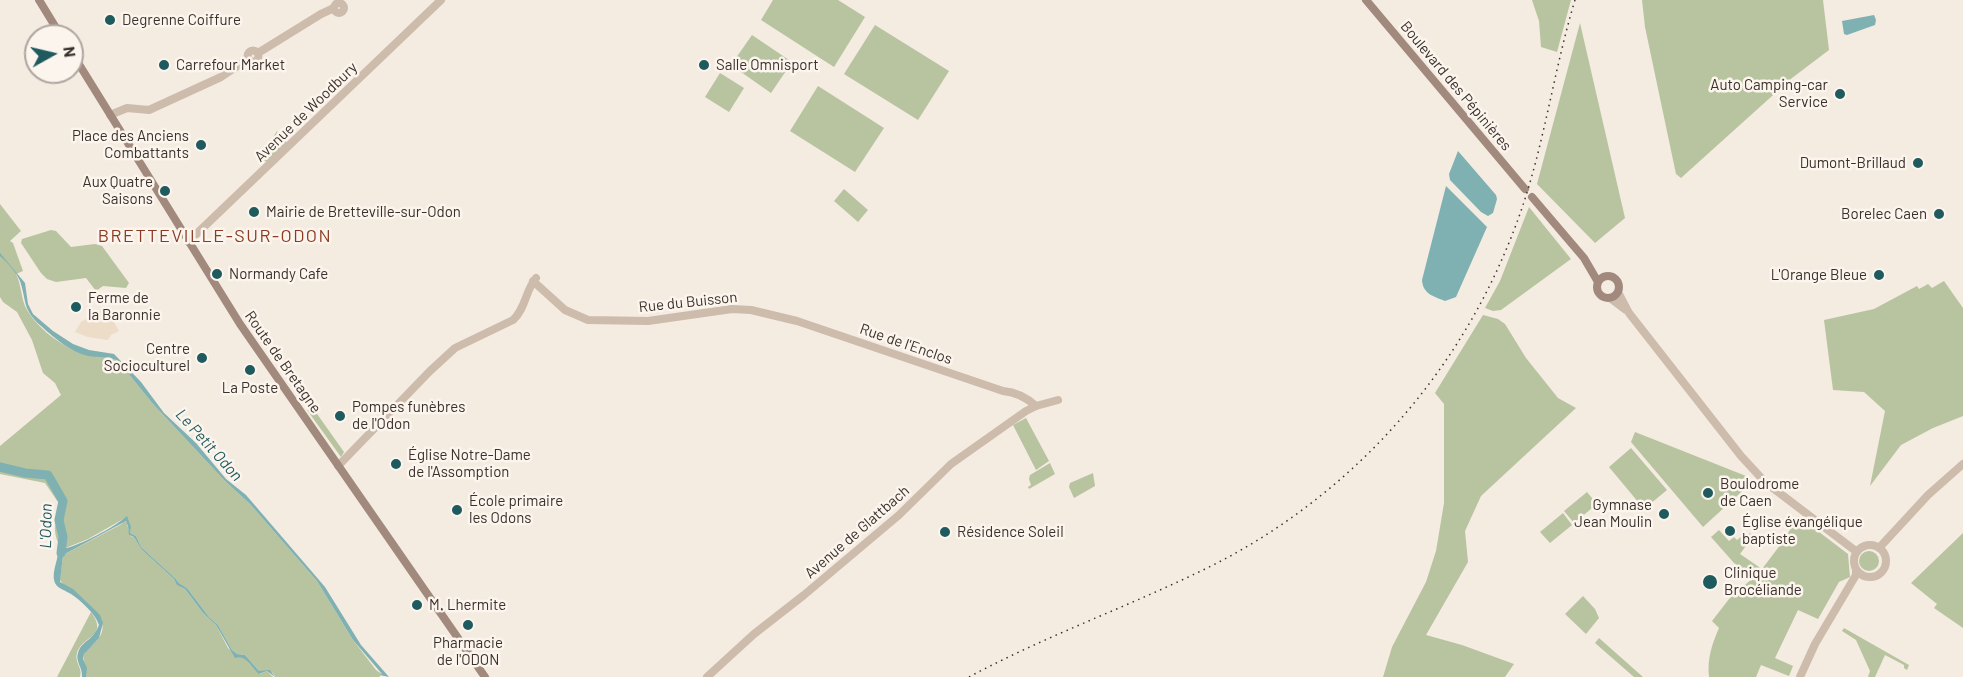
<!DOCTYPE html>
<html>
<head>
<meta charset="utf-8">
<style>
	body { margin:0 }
	#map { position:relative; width:1963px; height:677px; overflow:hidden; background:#f4ebe1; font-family:Barlow,sans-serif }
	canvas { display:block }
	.north { position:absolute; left:24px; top:24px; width:60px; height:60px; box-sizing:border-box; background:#fbf5ee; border:2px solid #aea6a0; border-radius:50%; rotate:82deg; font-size:16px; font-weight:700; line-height:24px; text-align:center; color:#3b302b }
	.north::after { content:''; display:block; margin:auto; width:21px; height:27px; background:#1f5a5e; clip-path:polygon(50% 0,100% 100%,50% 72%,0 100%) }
</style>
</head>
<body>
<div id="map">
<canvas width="1963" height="677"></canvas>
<div class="north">N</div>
</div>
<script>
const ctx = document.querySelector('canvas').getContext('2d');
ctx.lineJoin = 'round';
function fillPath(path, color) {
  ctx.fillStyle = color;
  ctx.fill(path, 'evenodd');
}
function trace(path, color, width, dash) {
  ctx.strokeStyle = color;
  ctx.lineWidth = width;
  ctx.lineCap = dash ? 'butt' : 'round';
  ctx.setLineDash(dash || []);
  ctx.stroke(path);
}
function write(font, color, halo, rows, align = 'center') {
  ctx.font = font + ' Barlow,sans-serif';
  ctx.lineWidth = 5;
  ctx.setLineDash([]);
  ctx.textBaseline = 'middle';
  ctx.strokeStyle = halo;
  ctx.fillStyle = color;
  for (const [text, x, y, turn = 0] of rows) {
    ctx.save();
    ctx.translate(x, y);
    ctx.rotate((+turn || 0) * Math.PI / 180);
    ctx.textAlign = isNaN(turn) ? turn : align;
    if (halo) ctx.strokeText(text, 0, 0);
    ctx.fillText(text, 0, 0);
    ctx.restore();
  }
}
const green = new Path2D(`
	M773,0h65l27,17 -31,50 -73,-47z
	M1532,0h39l-14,52 -16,-5 -2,-26z
	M1642,0h181l6,50 -37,28 -111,100 -5,-4 -31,-147z
	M1580,23l45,195 -30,25 -58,-59z
	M875,25l74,46 -31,49 -74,-46z
	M752,35l40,27 -21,31 -40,-28z
	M720,73l24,15 -15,24 -24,-15z
	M818,86l66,42 -29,44 -65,-41z
	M277,131l10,12 -20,19 -3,-2 6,-18z
	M844,189l24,21 -10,12 -24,-21z
	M0,204l21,27 -11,10 3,2 10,28 -7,3c5,10 5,22 9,32 10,21 36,40 58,48 12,4 26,0 36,8l34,42 72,77 25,23 67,77 36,59 23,30 6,4 -3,3h-104c-3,-9 -10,-5 -16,-6l-14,-16 -8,-1 -5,-4 -14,-25 -9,-8 -22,-29 -8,-5 -4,-5 -34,-31 -5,-11 -6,-3c1,-6 0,-12 -5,-15l-37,21 -25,10c-12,-13 -8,-28 -3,-44l-15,-22 -45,-9v-28l61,-51 -6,-12 -12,-10 -11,-33 -15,-28 -14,-10 -3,-5z
	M1529,207l42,52 -70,51 -8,1 -8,-3 15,-27z
	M51,230l5,1 15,16 24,-3 7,2 27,37 -3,5 -23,-2 -7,5 -10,-13 -30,4 -9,-3 -6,-6 -20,-30 1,-4z
	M1944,281l19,27v108l-30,12 -32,17 -31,41 15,-75 -21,-19 -31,-2 -9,-70 50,-11 43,-23 2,3 9,-5 4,4z
	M1483,315l15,4 7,5 21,34 32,40 18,10 -95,88 -16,35 3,31 -42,73 36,10 52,19 -9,13h-122l9,-30 34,-65 10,-31 8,-48v-99l-9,-11z
	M307,410l8,1 29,41 -3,5z
	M1026,418l23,43 -13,9 -23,-45z
	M1635,432l111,44 4,5 -1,4 -46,42 -72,-85z
	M1631,448l36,42 -23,19 -35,-42z
	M1050,463l5,11 -26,15 -1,-2 3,-2 -2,-6 1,-4z
	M1093,473l2,13 -21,12 -5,-11 1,-4z
	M1587,492l10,12 -23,19 -10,-12z
	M1563,513l9,12 -22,18 -10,-11z
	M1798,516l50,38 2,23 -11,5 -21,37 -20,-9 -23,48 18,8 -4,10 -28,-11 -5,12h-47c-2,-18 3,-33 10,-49l-7,-7 17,-22 25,-22 -20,-14 -23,-26 8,-7 10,11 5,-4 3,3 6,-5 2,2 5,-4 1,2 -2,2 2,2 -11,15 22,15 22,-29z
	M125,521l2,2 3,13 4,1 7,12 33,30 4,6 7,4 18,24 13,12 12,23 11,9h5l16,17 7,-3 6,6h-187c1,-10 -4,-17 -2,-23 3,-6 9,-9 13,-14 14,-15 -1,-28 -12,-39 -7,-6 -22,-15 -25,-21l3,-25 57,-30z
	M1963,533v95l-29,-20 3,-4 -26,-21z
	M1859 561a10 10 0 1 1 20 0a10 10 0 1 1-20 0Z
	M1583,596l12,13 4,9 -13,16 -21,-20z
	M91,612c18,25 -8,23 -14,41 -3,9 6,15 3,24h-23z
	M1844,628l65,37 -2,5 -3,-2v-3l-19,-10 -10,22h-7l2,-6 -14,-31 -14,-9z
	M1599,638l44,39h-9l-39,-34z`);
const plaza = new Path2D(`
	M106,308l13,23 -8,4 -3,5 -20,-3 -13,-5 6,-10z`);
const water = new Path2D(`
	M1874,15l2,5 -1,5 -28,10 -3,-1 -2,-13z
	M1458,151l38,44 1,4 -4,14 -5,3 -7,-4 -31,-32 -1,-6z
	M1446,186l41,41 -31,70 -11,4c-12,-5 -22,-7 -23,-21z
	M0,253l25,30 3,21 5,10 20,17 20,13 16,6 25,4 27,28 23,31 32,30 30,36 20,16 79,92 36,58 28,32 -9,-2 2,-1 -29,-34 -36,-59 -67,-77 -25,-23 -72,-77 -34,-42c-9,-7 -20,-4 -31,-6 -17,-4 -35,-19 -47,-30 -19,-17 -14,-24 -21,-45 -3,-8 -13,-19 -20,-25z
	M0,468l33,6h10l8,4 12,20 3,8 -6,16 5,18 -2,9c18,-4 50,-21 64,-33l4,11 -1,6 6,3 5,11 34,31 4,5 8,5 22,29 9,8 14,25 5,4 8,1 14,16 11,-1 5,7 -8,-6 -8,3c-8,-7 -13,-20 -24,-16l-19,-33 -13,-12 -18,-24 -8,-4 -3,-6 -33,-30 -7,-12 -5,-2 -1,-9 -2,-5 -63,34 -3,27 13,7 20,19 7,7 3,8 -4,15 -15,16 -1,5 4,9 -1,9h-4c1,-9 -7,-16 -4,-24 3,-12 15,-12 21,-28 -4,-12 -18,-24 -28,-31 -6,-4 -13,-5 -16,-11 -3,-7 0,-16 2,-24 1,-6 2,-13 6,-17 -3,-13 -11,-18 1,-31 -2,-12 -9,-23 -16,-33l-48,-7z`);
const river = new Path2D(`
	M0,467l25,6 23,2 15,26 -4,19 4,17 -2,16`);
const tertiary = new Path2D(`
	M334 8a5 5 0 1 1 10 0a5 5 0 1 1-10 0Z
	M247.5 56a5.5 5.5 0 1 1 11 0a5.5 5.5 0 1 1-11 0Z
	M258,53l63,-39 13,-6
	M110,115l17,-7 22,2 72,-33 27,-18
	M188,242l253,-242
	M533,281l32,29 23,10 60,1 84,-12 19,1 46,11 206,70c12,1 24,7 33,15
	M1618,292l11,21 112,143 24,26 92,70
	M1610,298l16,12
	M338,466l92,-95 25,-23 58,-28c13,-12 12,-29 23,-42
	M1854 561a16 16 0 1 1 32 0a16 16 0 1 1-32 0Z
	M1879,548l49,-53 35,-31
	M707,677l47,-43 50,-39 95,-80 52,-51 75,-53 10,-5 22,-6
	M1800,677l15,-33 41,-69v-6`);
const secondary = new Path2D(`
	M39,0l22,36
	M1366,0l159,189
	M72,53l168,271 245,353
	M1532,197l52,61 14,24
	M1597 287a11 11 0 1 1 22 0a11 11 0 1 1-22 0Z`);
const rail = new Path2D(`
	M969,677c82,-44 170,-74 252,-116 135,-71 239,-189 293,-331 29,-74 38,-154 61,-230`);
const markers = [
	[110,20,6,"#1f5a5e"],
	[164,65,6,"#1f5a5e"],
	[704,65,6,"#1f5a5e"],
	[1840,94,6,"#1f5a5e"],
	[201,145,6,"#1f5a5e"],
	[1918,163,6,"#1f5a5e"],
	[165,191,6,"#1f5a5e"],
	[254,212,6,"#1f5a5e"],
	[1939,214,6,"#1f5a5e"],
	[217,274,6,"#1f5a5e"],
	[1879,275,6,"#1f5a5e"],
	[76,307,6,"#1f5a5e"],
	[202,358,6,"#1f5a5e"],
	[250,370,6,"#1f5a5e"],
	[340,416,6,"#1f5a5e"],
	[396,464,6,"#1f5a5e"],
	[1708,493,6,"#1f5a5e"],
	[457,510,6,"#1f5a5e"],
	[1664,514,6,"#1f5a5e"],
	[1730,531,6,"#1f5a5e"],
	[945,532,6,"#1f5a5e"],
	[1710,582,8,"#1f5a5e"],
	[417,605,6,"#1f5a5e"],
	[468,625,6,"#1f5a5e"]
];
const poiNames = [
	["Degrenne Coiffure",122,20],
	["Carrefour Market",176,65],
	["Salle Omnisport",716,65],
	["Auto Camping-car",1828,85,"right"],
	["Service",1828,102,"right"],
	["Place des Anciens",189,136,"right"],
	["Combattants",189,153,"right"],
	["Dumont-Brillaud",1906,163,"right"],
	["Aux Quatre",153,182,"right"],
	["Saisons",153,199,"right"],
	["Mairie de Bretteville-sur-Odon",266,212],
	["Borelec Caen",1927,214,"right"],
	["Normandy Cafe",229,274],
	["L'Orange Bleue",1867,275,"right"],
	["Ferme de",88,298],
	["la Baronnie",88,315],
	["Centre",190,349,"right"],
	["Socioculturel",190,366,"right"],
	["La Poste",250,388,"center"],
	["Pompes funèbres",352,407],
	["de l'Odon",352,424],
	["Église Notre-Dame",408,455],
	["de l'Assomption",408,472],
	["Boulodrome",1720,484],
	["de Caen",1720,501],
	["École primaire",469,501],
	["les Odons",469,518],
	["Gymnase",1652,505,"right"],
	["Jean Moulin",1652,522,"right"],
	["Église évangélique",1742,522],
	["baptiste",1742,539],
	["Résidence Soleil",957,532],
	["Clinique",1724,573],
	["Brocéliande",1724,590],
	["M. Lhermite",429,605],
	["Pharmacie",468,643,"center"],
	["de l'ODON",468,660,"center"]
];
const streetNames = [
	["Boulevard des Pépinières",1456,86,50],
	["Avenue de Woodbury",306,112,-44],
	["Rue du Buisson",688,302,-6],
	["Rue de l'Enclos",906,344,19],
	["Route de Bretagne",283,362,55],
	["Avenue de Glattbach",857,532,-41]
];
const waterNames = [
	["Le Petit Odon",209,445,48],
	["L'Odon",46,526,-89]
];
const quarterNames = [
	["BRETTEVILLE-SUR-ODON",215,236]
];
fillPath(green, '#b8c4a0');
fillPath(plaza, '#ecdcc8');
fillPath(water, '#7fb0b2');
trace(river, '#7fb0b2', 9);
trace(tertiary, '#cdbbac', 8);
trace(secondary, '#a18a7d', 8);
trace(rail, '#3b302b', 1.5, [1.5, 4.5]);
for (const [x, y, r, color] of markers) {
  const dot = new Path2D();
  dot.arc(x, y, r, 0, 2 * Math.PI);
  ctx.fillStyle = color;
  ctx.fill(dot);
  trace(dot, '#fbf5ee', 2);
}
write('15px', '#3b302b', '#fbf5ee', poiNames, 'left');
write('15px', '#3b302b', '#fbf5ee', streetNames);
write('italic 16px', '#1f5a5e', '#fbf5ee', waterNames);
ctx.letterSpacing = '1.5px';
write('18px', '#8c3b22', '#fbf5ee', quarterNames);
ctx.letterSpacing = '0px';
</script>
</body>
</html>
